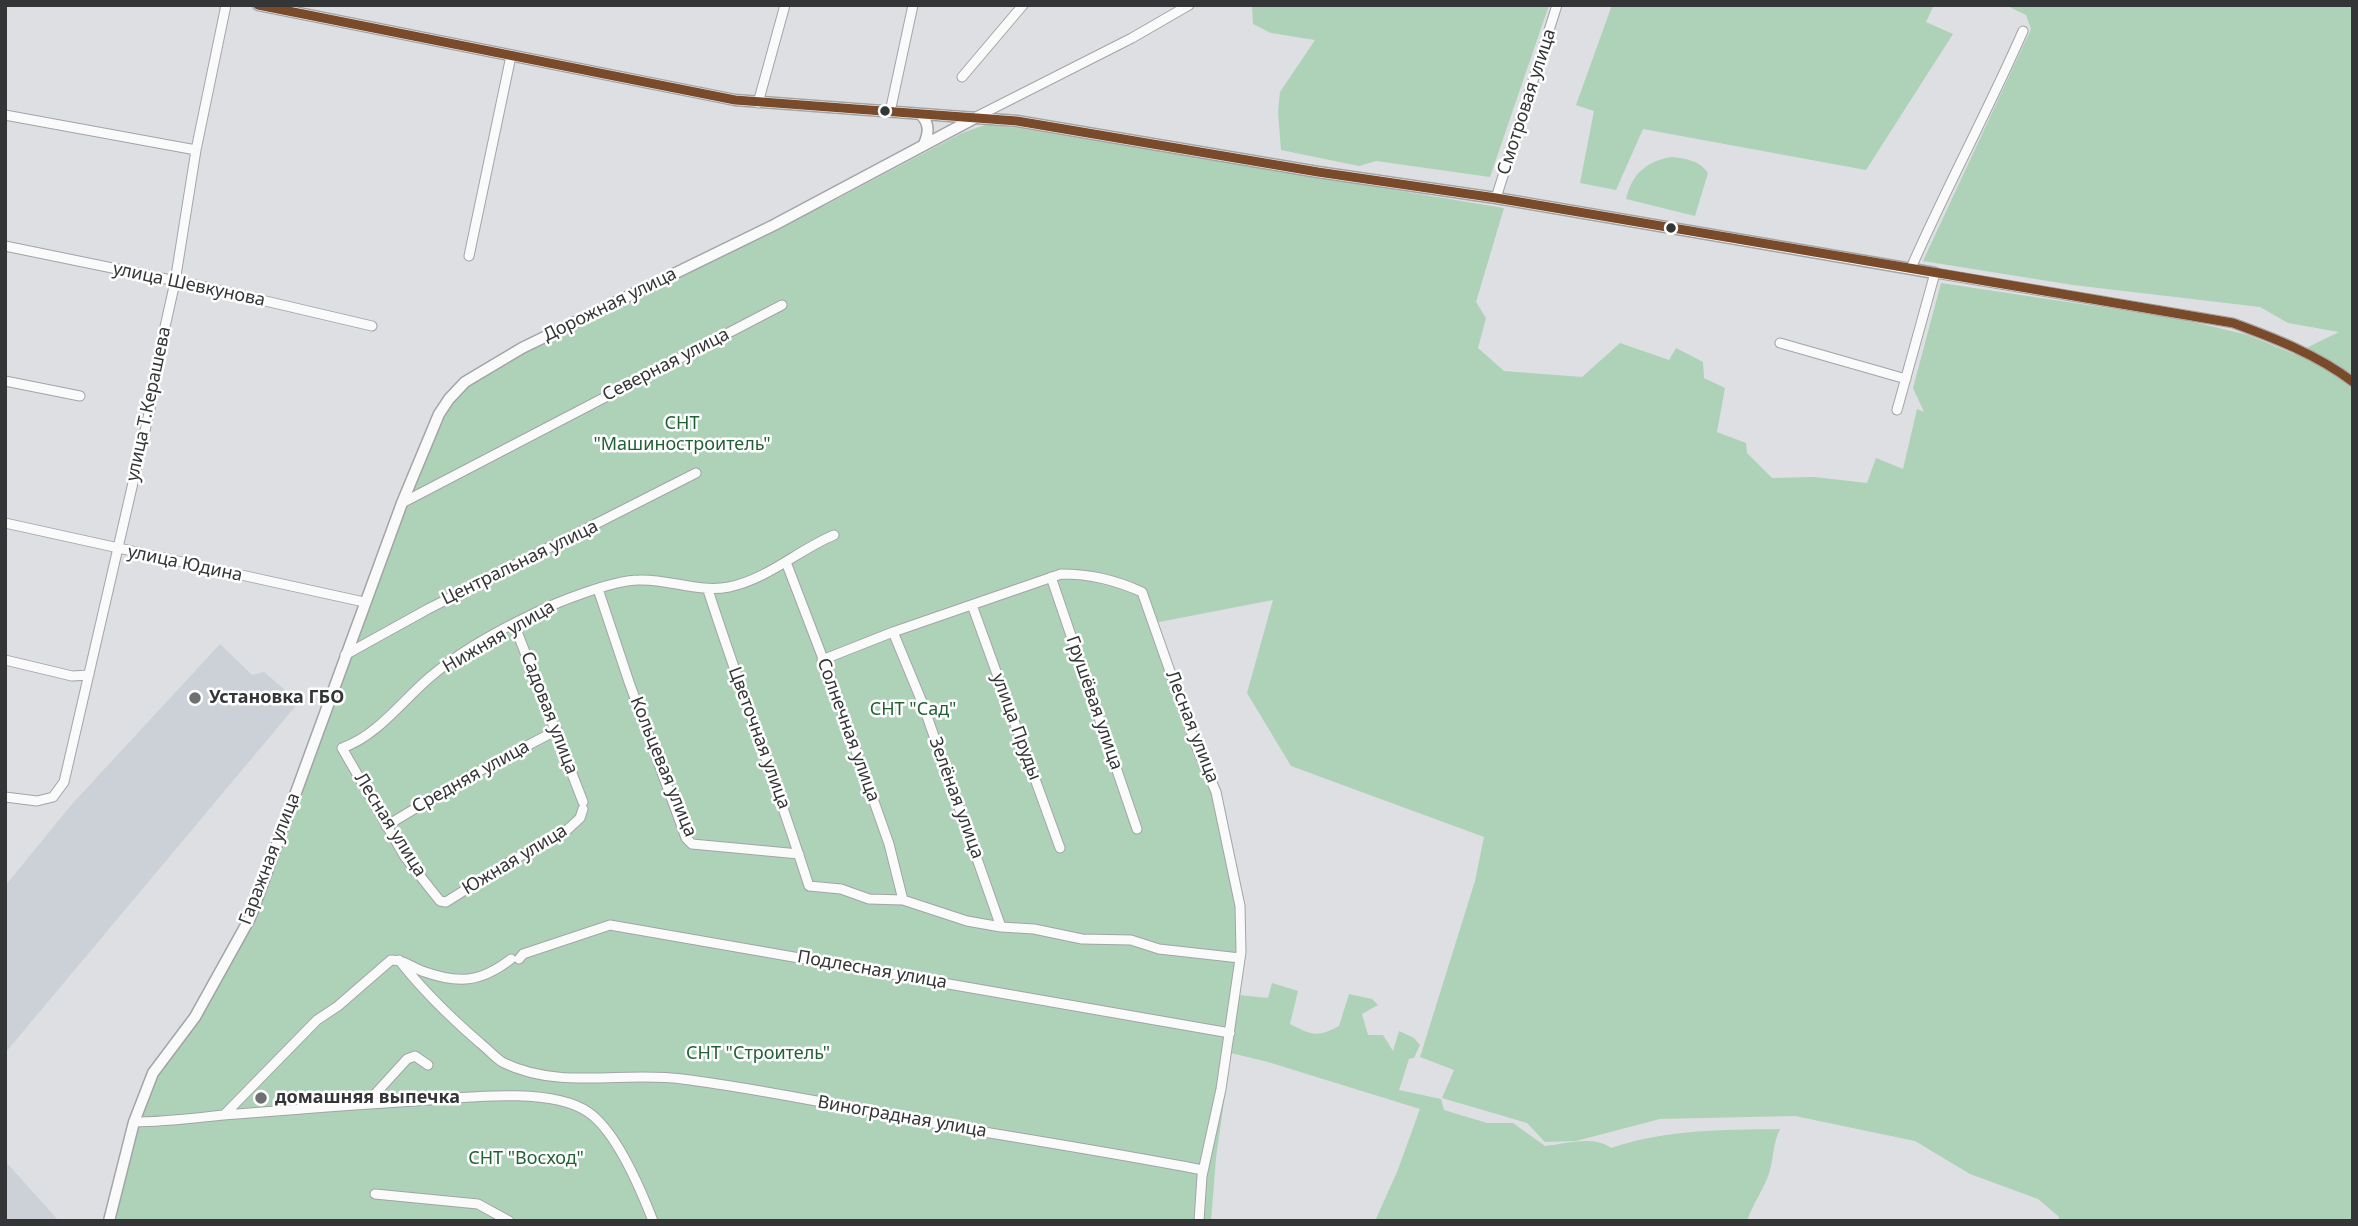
<!DOCTYPE html>
<html>
<head>
<meta charset="utf-8">
<style>
	body { margin:0 }
	#map { position:relative; width:2358px; height:1226px; overflow:hidden; background:#dddfe2; font-family:"Noto Sans",sans-serif }
	canvas { display:block }
	.frame { position:absolute; inset:0; border:7px solid #343536; pointer-events:none }
</style>
</head>
<body>
<div id="map">
<canvas width="2358" height="1226"></canvas>
<div class="frame"></div>
</div>
<script>
const ctx = document.querySelector('canvas').getContext('2d');
ctx.lineJoin = 'round';
function fillPath(path, color) {
  ctx.fillStyle = color;
  ctx.fill(path, 'evenodd');
}
function trace(path, color, width, dash) {
  ctx.strokeStyle = color;
  ctx.lineWidth = width;
  ctx.lineCap = dash ? 'butt' : 'round';
  ctx.setLineDash(dash || []);
  ctx.stroke(path);
}
function write(font, color, halo, rows, align = 'center') {
  ctx.font = font + ' "Noto Sans",sans-serif';
  ctx.lineWidth = 5;
  ctx.setLineDash([]);
  ctx.textBaseline = 'middle';
  ctx.strokeStyle = halo;
  ctx.fillStyle = color;
  for (const [text, x, y, turn = 0] of rows) {
    ctx.save();
    ctx.translate(x, y);
    ctx.rotate((+turn || 0) * Math.PI / 180);
    ctx.textAlign = isNaN(turn) ? turn : align;
    if (halo) ctx.strokeText(text, 0, 0);
    ctx.fillText(text, 0, 0);
    ctx.restore();
  }
}
const built = new Path2D(`
	M220,644l32,31 12,-3 35,30 -294,351v-167l68,-83z
	M5,1161l54,60h-54z`);
const green = new Path2D(`
	M1252,5h297l-59,172 -114,-16 -17,5 -78,-16 -3,-38 2,-20 35,-52 -44,-7 -18,-9z
	M1612,5h322l-8,17 27,12 -87,136 -223,-41 -27,61 -36,-7 14,-72 -18,-6z
	M2005,5h348v1216h-293l-2,-5 -20,-17 -68,-25 -55,-33 -120,-25 -135,3 -84,22 -31,1 -18,-19 -85,-25 12,-28 -34,-13 55,-176 9,-44 -193,-71 -44,-73 26,-93 -119,23 62,169 17,71 8,89 -39,224 -3,45h-1090l33,-123 53,-81 55,-99 179,-484 36,-52 358,-183 1,7 138,-73 23,-8 33,3 486,80 -28,94 10,16 -8,30 26,23 78,6 38,-34 49,17 7,-12 27,14 1,16 21,10 -8,44 29,11 1,10 25,25 42,-1 53,6 9,-25 27,11 14,-60 7,3 -11,-24 28,-105 240,36 67,16 46,19 45,-22 -51,-9 -28,-16 -187,-22 -150,-24 108,-232 -5,-14z
	M1672,157c15,2 27,3 36,16l-13,43 -69,-17c6,-25 20,-38 46,-42z
	M1272,983l26,8 -8,33c22,11 27,14 49,2l10,-32 23,5 6,6 -16,9 6,21h15l10,16 6,-20 15,7 6,7 -6,13 -5,1 -10,31 42,9 3,11 43,13h26l32,23c22,-2 48,-11 66,2 56,-19 111,-18 169,-19 -8,16 -6,33 -13,50 -6,14 -15,27 -20,42h-372l22,-49 23,-63 -152,-47 -37,-9 -15,105 -5,63h-10l3,-45 34,-181 30,3z`);
const minor = new Path2D(`
	M962,77l61,-72
	M758,103l27,-98
	M890,112l23,-107
	M5,115l191,35
	M974,118l158,-80 57,-33
	M1496,198l61,-193
	M5,246l205,42 162,38
	M469,256l42,-200
	M1911,268c35,-80 77,-157 112,-237
	M1780,343l126,36
	M5,381l75,15
	M1897,410l38,-137 298,50c41,15 85,32 120,59
	M402,503l380,-198
	M5,523l359,79
	M786,562l44,115 59,167 14,56
	M1051,577l86,252
	M598,589l31,93 57,156 6,6 107,10
	M708,590c32,99 69,196 101,296l32,3 28,10 34,1 64,21 34,6 33,2 48,10 49,1 28,9 81,9
	M972,605l88,243
	M514,624l69,178
	M893,632l29,70 79,225
	M345,655l83,-46 268,-136
	M5,660l67,16 17,-1
	M822,660l71,-28 168,-58c30,0 54,6 81,18l55,156 19,44 24,114 1,46 -20,137 -19,87 -3,45
	M5,797l32,4 16,-4 11,-15 86,-373 4,-33 21,-94 21,-132 30,-145
	M583,809l-3,9 -14,13 -55,30 -65,41 -6,-1 -35,-44 -63,-109c35,-12 59,-46 87,-70 30,-26 68,-47 104,-64 24,-12 80,-34 106,-34 31,-1 60,13 90,7 39,-8 69,-37 105,-52
	M386,826l80,-48 91,-48
	M519,959l4,-5 87,-29 620,108
	M399,960c24,31 51,57 81,83 8,6 16,16 24,20 56,27 120,8 178,16 101,13 201,36 302,53 73,12 146,24 219,38
	M366,1104l41,-45 8,-3 13,9
	M224,1115l93,-95 21,-14 53,-46c13,0 19,6 31,11 36,13 58,12 89,-12
	M134,1122c30,0 60,-4 90,-7 64,-5 127,-10 191,-14 45,-3 135,-15 173,11 28,19 53,78 65,109
	M375,1194l103,10 31,17`);
const tertiary = new Path2D(`
	M258,5l477,95 282,21 301,51 178,26 439,75
	M920,114c10,9 9,19 4,30
	M109,1221l25,-99 19,-49 42,-56 55,-99 152,-415 37,-89 10,-15 16,-17 57,-34 252,-123 199,-106`);
const bus1 = new Path2D(`
	M258,5l477,95 282,21 301,51 178,26 737,125c41,15 85,32 120,59`);
const markers = [
	[885,111,6,"#343536"],
	[1671,228,6,"#343536"],
	[195,698,7,"#6f7072"],
	[261,1098,7,"#6f7072"]
];
const streetNames = [
	["Смотровая улица",1527,102,-72],
	["улица Шевкунова",189,285,12],
	["Дорожная улица",610,305,-26],
	["Северная улица",666,365,-27],
	["улица Т.Керашева",149,404,-78],
	["Центральная улица",520,563,-26],
	["улица Юдина",185,564,12],
	["Нижняя улица",499,637,-30],
	["Грушёвая улица",1094,703,71],
	["Садовая улица",549,713,69],
	["улица Пруды",1016,727,70],
	["Лесная улица",1192,727,69],
	["Солнечная улица",848,730,70],
	["Цветочная улица",759,738,70],
	["Кольцевая улица",663,767,68],
	["Средняя улица",471,777,-29],
	["Зелёная улица",956,798,70],
	["Лесная улица",390,825,58],
	["Гаражная улица",270,859,-69],
	["Южная улица",515,860,-31],
	["Подлесная улица",872,970,10],
	["Виноградная улица",902,1117,10]
];
const parkNames = [
	["СНТ",682,424],
	["\"Машиностроитель\"",682,445],
	["СНТ \"Сад\"",913,710],
	["СНТ \"Строитель\"",758,1054],
	["СНТ \"Восход\"",526,1159]
];
const poiNames = [
	["Установка ГБО",209,698],
	["домашняя выпечка",275,1098]
];
fillPath(built, '#cbd1d7');
fillPath(green, '#aed2b8');
trace(minor, '#a2a4a6', 11);
trace(tertiary, '#a2a4a6', 13);
trace(minor, '#fafafb', 9);
trace(tertiary, '#fafafb', 10);
trace(bus1, '#7a4b2a', 9);
for (const [x, y, r, color] of markers) {
  const dot = new Path2D();
  dot.arc(x, y, r, 0, 2 * Math.PI);
  ctx.fillStyle = color;
  ctx.fill(dot);
  trace(dot, '#fff', 2.5);
}
write('18px', '#343536', '#fff', streetNames);
write('18px', '#215f34', '#fff', parkNames);
write('bold 18px', '#343536', '#fff', poiNames, 'left');
</script>
</body>
</html>
